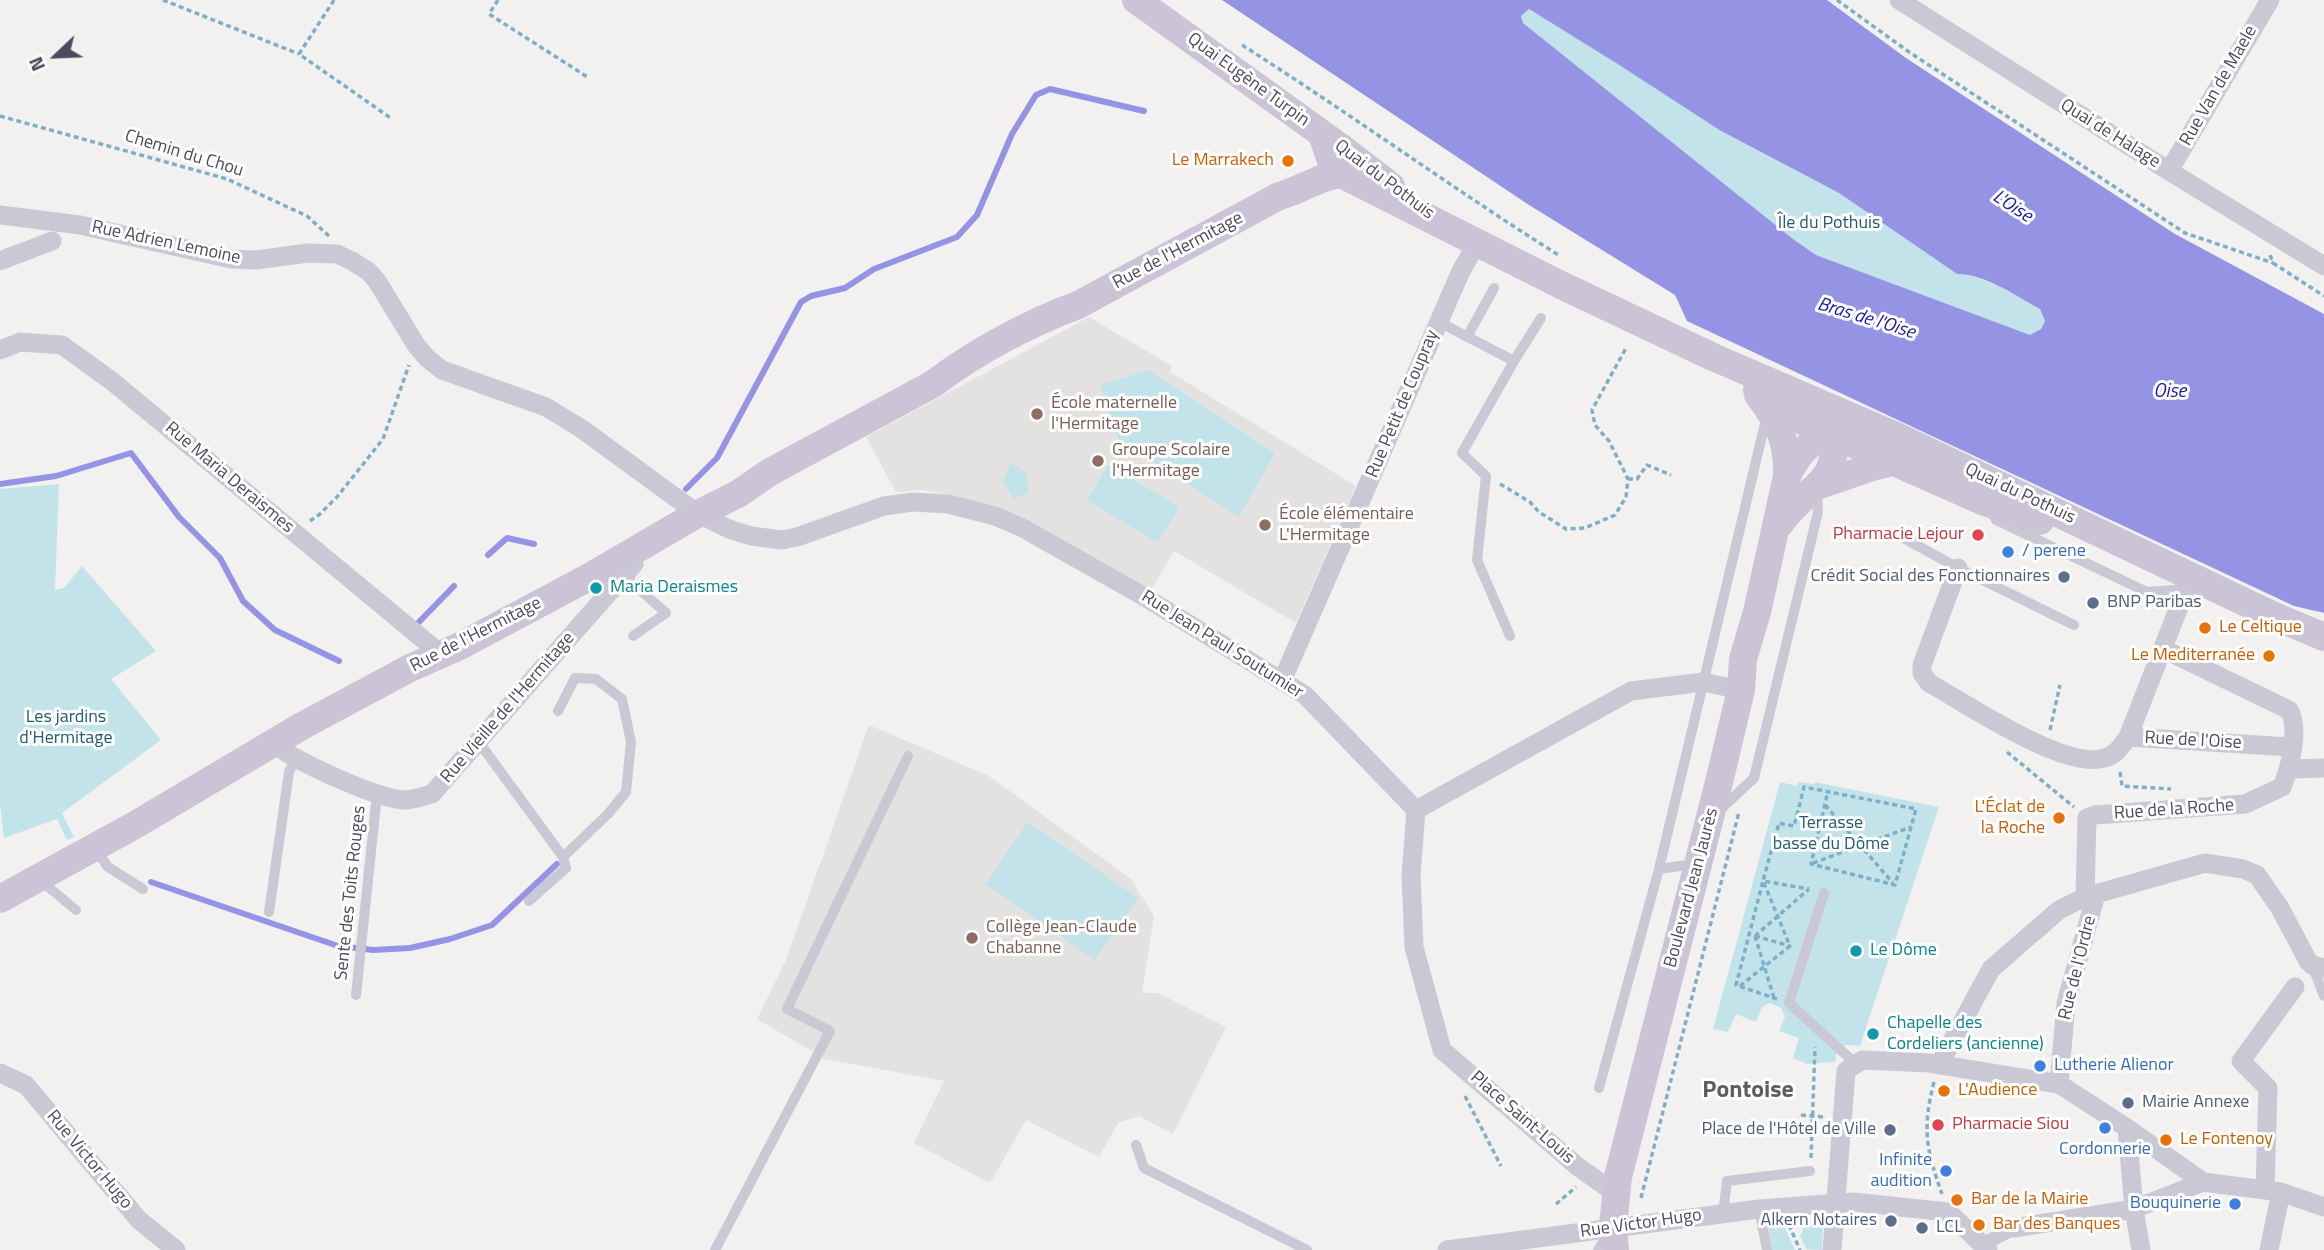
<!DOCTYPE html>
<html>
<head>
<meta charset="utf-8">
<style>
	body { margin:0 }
	#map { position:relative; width:2324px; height:1250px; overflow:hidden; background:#f2f1f0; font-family:"Titillium Web",sans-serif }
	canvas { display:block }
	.north { position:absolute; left:21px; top:21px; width:70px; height:70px; -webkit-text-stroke:5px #fff; paint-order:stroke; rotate:247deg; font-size:19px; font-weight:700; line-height:28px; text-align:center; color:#4e495b }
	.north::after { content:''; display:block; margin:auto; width:24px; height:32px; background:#4e495b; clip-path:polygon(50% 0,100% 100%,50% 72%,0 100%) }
</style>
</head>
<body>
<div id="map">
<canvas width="2324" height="1250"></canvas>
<div class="north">N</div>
</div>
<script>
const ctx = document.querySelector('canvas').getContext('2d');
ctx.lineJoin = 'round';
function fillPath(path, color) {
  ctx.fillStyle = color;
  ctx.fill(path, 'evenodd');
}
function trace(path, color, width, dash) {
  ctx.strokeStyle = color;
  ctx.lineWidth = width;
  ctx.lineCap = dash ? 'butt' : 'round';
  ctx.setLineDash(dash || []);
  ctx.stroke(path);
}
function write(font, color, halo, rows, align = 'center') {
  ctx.font = font + ' "Titillium Web",sans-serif';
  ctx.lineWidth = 6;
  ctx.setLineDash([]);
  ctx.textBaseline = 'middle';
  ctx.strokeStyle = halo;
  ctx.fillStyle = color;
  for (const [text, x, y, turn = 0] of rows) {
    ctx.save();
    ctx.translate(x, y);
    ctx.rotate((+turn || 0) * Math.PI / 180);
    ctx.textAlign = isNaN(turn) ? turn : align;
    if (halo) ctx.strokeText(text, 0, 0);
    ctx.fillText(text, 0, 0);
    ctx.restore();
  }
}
const education = new Path2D(`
	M1089,317l83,49 -2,6 186,114 -60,137 -122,-72 -23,39 -132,-75 -69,-20 -27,-5 -27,2 -30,-55z
	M869,725l120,51 142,103 23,37 -12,77h16l68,34 -53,107 -34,-18 -21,7 -19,34 -73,-37 -36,63 -76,-40 30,-62 -119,-22 -68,-40 29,-59z`);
const green = new Path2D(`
	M1529,9l87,54 105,68 118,62 118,81c29,1 58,22 83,35l5,12 -4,8 -11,6 -214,-80 -23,-16 -270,-216 -2,-7z
	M1148,370l127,83 -36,64 -120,-76 -19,-56z
	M1011,462l16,12 1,18 -14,7 -11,-18z
	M1108,465l72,42 -22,36 -71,-43z
	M59,484l-4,106 9,-2 18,-22 74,85 -45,28 50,61 -99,73 12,24 -7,3 -10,-21 -53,19 -4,-34v-315z
	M1780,782l17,4 1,-4 16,2 1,-2 124,25 -79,239 -15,-1 -8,7 -2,10 -28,2 -14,-6 6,-20 -20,-7 6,-14 -4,-9 -11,-5 -8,4 -6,15 -20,-8 -8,18 -15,-3z
	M1028,822l110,76 -43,62 -110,-76z
	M1818,1220l5,6 -1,24 -16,-1 -6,-13 3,-5 -1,-3h-6v-7z
	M1782,1222l13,28h-23l-5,-27z`);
const water = new Path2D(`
	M1222,0h605l79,58 269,176 149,80v299l-30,-7 -607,-285 -12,-26 -146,-90zM1529,9l87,54 105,68 118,62 118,81c29,0 58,22 83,35l5,12 -4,8 -11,6 -214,-80 -23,-16 -270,-216 -2,-7z`);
const stream = new Path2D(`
	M0,484l56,-8 75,-23 48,64 41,41 23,43 32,29 64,31
	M686,489l31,-31 84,-156 10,-6 34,-8 29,-19 83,-32 20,-22 35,-81 24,-39 14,-6 94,22
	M488,555l19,-17 27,6
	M417,624l37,-38
	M151,882l187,64 35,4 37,-2 40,-9 42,-14 65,-61`);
const path = new Path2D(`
	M163,0l136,54
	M334,0l-35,54 93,65
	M498,0l-9,14 100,64
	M1837,0l72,52 276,181 88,30
	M1242,45c107,68 210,143 318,211
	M0,116l227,63 80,37 22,20
	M2270,255l3,8 51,33
	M1628,479h9l10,-14 24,10
	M1500,484l30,18 9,10 27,17 19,-1 30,-13 11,-18 2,-18 -19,-38 -14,-16 -3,-15 34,-62
	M310,521l10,-7 17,-17 46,-58 26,-74
	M2050,730l10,-45
	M2007,752l67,55
	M2120,772l2,14 49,3
	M1825,805l68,78
	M1813,863l98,-36
	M1755,936l54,-47
	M1755,936l19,62
	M1755,936l35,10
	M1740,986l50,-40 -27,-65 16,-58 15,3 10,-39 112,22 -21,76 -84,-21 17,-73
	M1777,999l-41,-14 27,-104 46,8
	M1934,1082c-12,47 -8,67 8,112
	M1465,1096l36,70
	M1801,1115l23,2
	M1811,1158l4,-111
	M1641,1198l98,-386
	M1556,1204l20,-17
	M1789,1225l11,25`);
const service = new Path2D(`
	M1439,322l75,39 -52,92 24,23 -9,84 33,76
	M1467,337l27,-49
	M1514,361l27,-43
	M1993,515l3,5 151,72 39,-3
	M1900,536l58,32 116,57
	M624,576l42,37 -33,23
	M478,741l85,116 45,-43 18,-22 5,-50 -9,-43 -26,-20 -21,-1 -17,33
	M1721,809l33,-31 64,-266 -1,-19
	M96,850l12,17 35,22
	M1659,869l35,-5
	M40,880l36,30
	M1824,893l-35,110 67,61
	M529,901l37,-33 -3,-11
	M269,912l20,-140 7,-14
	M2312,965l12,31
	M356,995l21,-201
	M1599,1088l60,-219 107,-450
	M1136,1145l8,23 163,82
	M1759,1209l8,41
	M1723,1213l4,-32 83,-10
	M715,1250l115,-219 -43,-22 121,-253
	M1598,1250l9,-14`);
const pedestrian = new Path2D(`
	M1982,1245l32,-17`);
const minor = new Path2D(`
	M1899,0l270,171 155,95
	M2169,171l101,-171
	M0,215l80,10 151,34 25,1 52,-7 29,1 15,7 16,10 9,10 39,64 11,13 15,12 104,37 36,22 116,85 31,15 22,7 31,4 15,-3 87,-31 29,-4 35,2 47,12 26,11 122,69 162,99 111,115 215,-119 72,-9 38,8
	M0,261l52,-20
	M0,350l20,-8 42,3 51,37 329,273
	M1958,568l-36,97v8l7,10c38,21 136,88 176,75 11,-3 16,-12 23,-21l58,-148
	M1282,681l179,-410 16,-28
	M2128,737l163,10
	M274,744c23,18 103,55 131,56 8,0 19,-4 27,-6l202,-230 -4,-9
	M2289,769l35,-1
	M1416,810l-5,66 3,71 28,103 135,116 38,27
	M2085,897l2,-79 8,-3 150,-11 37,-17c8,-19 18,-59 7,-77l-126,-61
	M1939,1065l52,-96 68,-59 26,-13 120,-34 38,6 14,6 23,33 28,53 4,4 12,3
	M0,1073l26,12 113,135 37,30
	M2059,1084l7,-81 30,-109
	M2127,1128l7,81 7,41
	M2265,1189l3,-101 -27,-27 54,-74
	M2014,1228l120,-19 69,-27
	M1447,1250l312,-41 94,-7 95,10 40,38
	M1832,1250l14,-179 16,-11 67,3 130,21 68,44 76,54 78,10 43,15
	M2269,1250l12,-58`);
const secondary = new Path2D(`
	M1136,0l203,146 52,40
	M1322,134l10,30 9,10 220,111 152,72 181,78 380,181 50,21
	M1757,390l23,12 26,21 176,78 58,20
	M1758,395c21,27 30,47 29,81
	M1817,486l52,-18 23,-6
	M1778,526c6,-7 11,-15 18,-21 14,-14 35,-27 37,-48 2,-13 -3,-27 -6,-39
	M0,899l135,-74 165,-98 110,-59 50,-22 131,-70 101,-59 46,-23 32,-22 163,-88c42,-32 96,-61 145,-79l201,-109c21,-5 40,-20 62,-22
	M1615,1250l-2,-24 5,-49 102,-399 21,-88 2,-31 14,-47 30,-136c22,-45 45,-47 92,-42`);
const markers = [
	[1288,161,7,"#e8710a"],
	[1037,414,7,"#8d6e63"],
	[1098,461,7,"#8d6e63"],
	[1265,525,7,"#8d6e63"],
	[1978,535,7,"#e0444e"],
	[2008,552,7,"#3f7fe0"],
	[2064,577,7,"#5c6f8a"],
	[596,588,7,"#0f9aa8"],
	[2093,603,7,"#5c6f8a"],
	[2205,628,7,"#e8710a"],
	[2269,656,7,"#e8710a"],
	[2059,818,7,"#e8710a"],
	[972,938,7,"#8d6e63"],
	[1856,951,7,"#0f9aa8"],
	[1873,1034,7,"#0f9aa8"],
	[2040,1066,7,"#3f7fe0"],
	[1944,1091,7,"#e8710a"],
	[2128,1103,7,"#5c6f8a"],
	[1938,1125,7,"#e0444e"],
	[2105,1128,7,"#3f7fe0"],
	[1890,1130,7,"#5c6f8a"],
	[2166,1140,7,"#e8710a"],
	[1946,1171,7,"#3f7fe0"],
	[1957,1200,7,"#e8710a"],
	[2235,1204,7,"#3f7fe0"],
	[1891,1221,7,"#5c6f8a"],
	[1979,1225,7,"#e8710a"],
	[1922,1228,7,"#5c6f8a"]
];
const streetNames = [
	["Quai Eugène Turpin",1248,80,36],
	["Rue Van de Maele",2219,86,-60],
	["Quai de Halage",2110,134,32],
	["Chemin du Chou",184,154,17],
	["Quai du Pothuis",1384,180,37],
	["Rue Adrien Lemoine",166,243,12],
	["Rue de l'Hermitage",1178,251,-28],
	["Rue Petit de Coupray",1403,404,-67],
	["Rue Maria Deraismes",229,478,40],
	["Quai du Pothuis",2020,494,25],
	["Rue de l'Hermitage",476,635,-27],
	["Rue Jean Paul Soutumier",1222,645,32],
	["Rue Vieille de l'Hermitage",508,708,-49],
	["Rue de l'Oise",2193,741,3],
	["Rue de la Roche",2174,810,-4],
	["Boulevard Jean Jaurès",1692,888,-75],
	["Sente des Toits Rouges",351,893,-84],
	["Rue de l'Ordre",2078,968,-76],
	["Place Saint-Louis",1522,1118,41],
	["Rue Victor Hugo",89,1160,50],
	["Rue Victor Hugo",1641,1224,-8]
];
const foodNames = [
	["Le Marrakech",1274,161,"right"],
	["Le Celtique",2219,628],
	["Le Mediterranée",2255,656,"right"],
	["L'Éclat de",2045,808,"right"],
	["la Roche",2045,829,"right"],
	["L'Audience",1958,1091],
	["Le Fontenoy",2180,1140],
	["Bar de la Mairie",1971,1200],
	["Bar des Banques",1993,1225]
];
const parkNames = [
	["Île du Pothuis",1829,224],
	["Les jardins",66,718],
	["d'Hermitage",66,739],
	["Terrasse",1831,824],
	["basse du Dôme",1831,845]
];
const educationNames = [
	["École maternelle",1051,404],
	["l'Hermitage",1051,425],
	["Groupe Scolaire",1112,451],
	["l'Hermitage",1112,472],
	["École élémentaire",1279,515],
	["L'Hermitage",1279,536],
	["Collège Jean-Claude",986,928],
	["Chabanne",986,949]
];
const healthNames = [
	["Pharmacie Lejour",1964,535],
	["Pharmacie Siou",1952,1125,"left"]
];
const shopNames = [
	["/ perene",2022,552],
	["Lutherie Alienor",2054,1066],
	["Cordonnerie",2105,1150,"center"],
	["Infinite",1932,1161,"right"],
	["audition",1932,1182,"right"],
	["Bouquinerie",2221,1204,"right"]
];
const serviceNames = [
	["Crédit Social des Fonctionnaires",2050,577],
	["BNP Paribas",2107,603,"left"],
	["Mairie Annexe",2142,1103,"left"],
	["Place de l'Hôtel de Ville",1876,1130],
	["Alkern Notaires",1877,1221],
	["LCL",1936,1228,"left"]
];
const cultureNames = [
	["Maria Deraismes",610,588],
	["Le Dôme",1870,951],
	["Chapelle des",1887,1024],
	["Cordeliers (ancienne)",1887,1045]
];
const waterNames = [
	["L'Oise",2012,207,33],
	["Bras de l'Oise",1866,319,17],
	["Oise",2170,392]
];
const districtNames = [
	["Pontoise",1748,1091]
];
fillPath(education, '#e3e2e1');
fillPath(green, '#c3e3eb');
fillPath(water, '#9594e4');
trace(stream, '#9594e4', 6);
trace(path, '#7eafc6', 3.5, [5, 3.5]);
trace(service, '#cbc8d5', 10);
trace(pedestrian, '#cbc8d5', 14);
trace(minor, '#cbc8d5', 19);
trace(secondary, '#cac4d6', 28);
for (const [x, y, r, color] of markers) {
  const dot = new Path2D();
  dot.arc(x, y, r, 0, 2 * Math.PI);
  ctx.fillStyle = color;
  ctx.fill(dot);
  trace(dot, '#fff', 2.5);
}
write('18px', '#4e495b', '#fff', streetNames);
write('18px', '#c56008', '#fff', foodNames, 'left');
write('18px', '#205c76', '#fff', parkNames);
write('18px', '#785e54', '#fff', educationNames, 'left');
write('18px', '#be3a42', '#fff', healthNames, 'right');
write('18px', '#366cbe', '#fff', shopNames, 'left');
write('18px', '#4e5e75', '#fff', serviceNames, 'right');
write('18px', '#0d838f', '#fff', cultureNames, 'left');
write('italic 19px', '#1c1a9d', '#fff', waterNames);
write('bold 24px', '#5f5d64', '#fff', districtNames);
</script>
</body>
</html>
